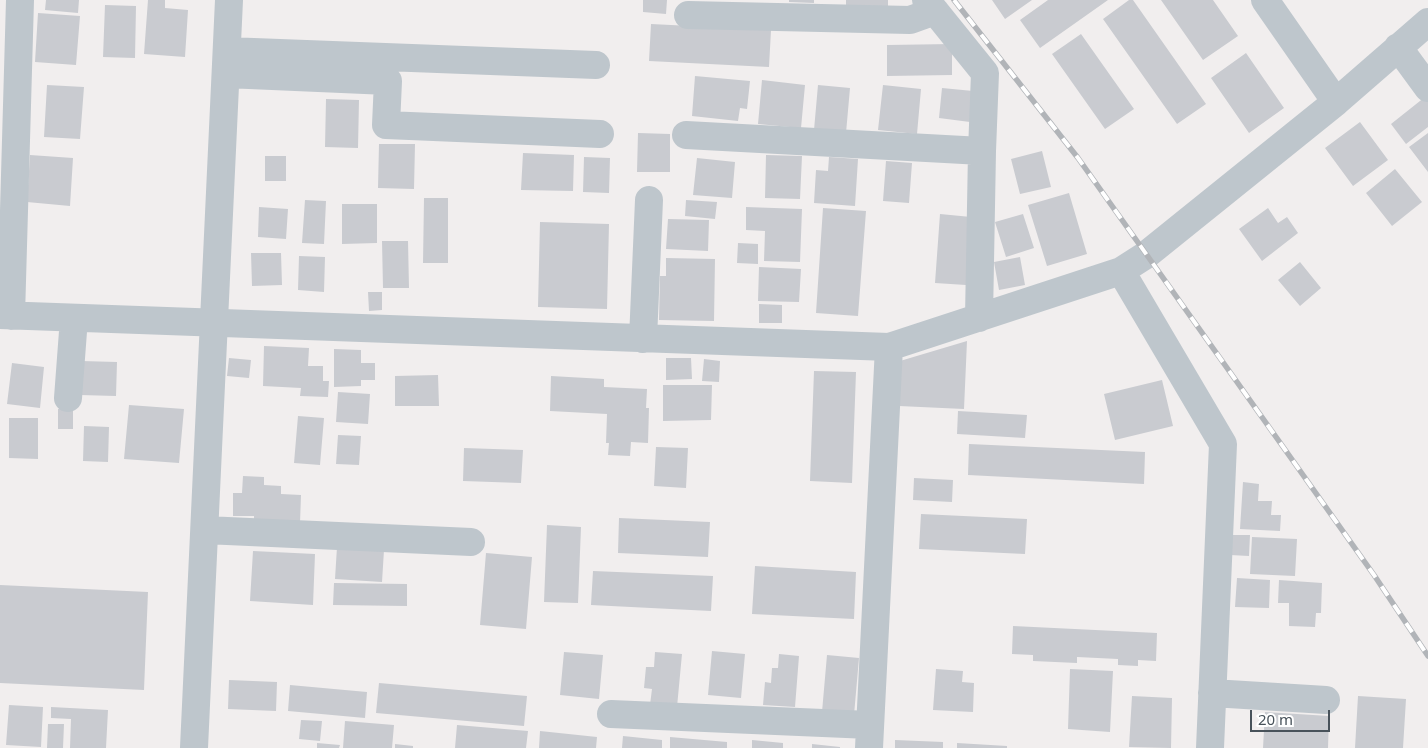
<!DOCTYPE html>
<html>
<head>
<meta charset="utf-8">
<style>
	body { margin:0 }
	#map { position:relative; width:1428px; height:748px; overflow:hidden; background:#f1eeee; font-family:"Noto Sans",sans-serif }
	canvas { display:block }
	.scale { position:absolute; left:1250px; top:710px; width:80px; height:22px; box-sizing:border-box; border:2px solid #48525a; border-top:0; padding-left:6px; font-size:15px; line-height:18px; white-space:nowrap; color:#48525a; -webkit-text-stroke:4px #fff; paint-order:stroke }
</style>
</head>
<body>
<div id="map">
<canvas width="1428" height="748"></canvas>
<div class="scale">20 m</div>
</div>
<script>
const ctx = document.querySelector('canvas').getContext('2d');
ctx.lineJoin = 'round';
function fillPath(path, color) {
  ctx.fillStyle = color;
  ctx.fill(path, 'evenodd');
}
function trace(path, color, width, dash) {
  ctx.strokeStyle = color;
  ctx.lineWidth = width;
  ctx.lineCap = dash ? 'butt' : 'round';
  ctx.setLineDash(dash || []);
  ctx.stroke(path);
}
const building = new Path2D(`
	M46,0h33l-1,13 -33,-3z
	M148,0h17v8l23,2 -3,47 -41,-3z
	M643,0h24l-1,14 -23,-2z
	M789,0h25v3l-25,-1z
	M846,0h42v7l-42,-2z
	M992,0h40l-27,19z
	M1048,0h60l-68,48 -20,-28z
	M1129,0h4l73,104 -29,20 -74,-105z
	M1161,0h52l25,36 -35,24z
	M105,5l31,1 -1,52 -32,-1z
	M38,13l42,3 -4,49 -41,-3z
	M651,24l120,6 -2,37 -120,-6z
	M1081,34l53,75 -29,20 -53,-75z
	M952,44v31l-65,1v-31z
	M1246,53l38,55 -35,25 -38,-55z
	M695,76l55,5 -3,28 -7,-1 -2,13 -46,-5z
	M762,80l43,5 -4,43 -43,-4z
	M47,85l37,2 -4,52 -36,-2z
	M818,85l32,3 -4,45 -32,-3z
	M883,85l38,4 -4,45 -39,-4z
	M942,88l31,3 -3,31 -31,-4z
	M1425,97l3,4v26l-22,17 -15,-20z
	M326,99l33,1 -1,48 -33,-1z
	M1360,122l28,38 -35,26 -28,-38z
	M638,133l32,1v38h-33z
	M1428,133v39l-19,-25z
	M379,144h36l-1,45 -36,-1z
	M1042,151l9,36 -31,7 -9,-35z
	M523,153l51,2 -1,36 -52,-1z
	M30,155l43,3 -3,48 -43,-4z
	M766,155l36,1 -2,43 -35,-1z
	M265,156h21v25h-21z
	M584,157l26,1 -1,35 -26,-1z
	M829,157l29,2 -3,47 -41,-3 2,-33 12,1z
	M697,158l38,4 -3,36 -39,-3z
	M886,161l26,2 -3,40 -26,-2z
	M1395,169l27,33 -30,24 -26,-33z
	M1069,193l18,61 -40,12 -19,-61z
	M424,198h24v65h-25z
	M305,200l21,1 -2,43 -22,-1z
	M686,200l31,2 -2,17 -30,-3z
	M342,204h35v39l-35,1z
	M259,207l29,2 -2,30 -28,-2z
	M746,207l56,2 -2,53 -36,-1 1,-30 -19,-1z
	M823,208l43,3 -8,105 -42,-3z
	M1268,208l10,15 9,-6 11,16 -36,28 -23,-32z
	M940,214l31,3 -5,68 -31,-2z
	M1023,214l11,34 -28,9 -11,-35z
	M668,219l41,1 -1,31 -42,-2z
	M540,222l69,2 -2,85 -69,-2z
	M382,241h26l1,47h-26z
	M738,243l20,1v20l-21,-1z
	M251,253h30l1,32 -30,1z
	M299,256l26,1 -1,35 -26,-2z
	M1020,257l5,28 -26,5 -5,-28z
	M666,258l49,1 -1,62 -55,-1 1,-44h6z
	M1300,262l21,26 -21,18 -22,-26z
	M759,267l42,2 -2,33 -41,-1z
	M368,292h14v18l-13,1z
	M759,304l23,1v18h-23z
	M967,341l-3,68 -65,-3 1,-45z
	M264,346l45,2 -1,18h15v15h6l-1,16 -28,-1 1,-8 -38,-2z
	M334,349l27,1v13h14v17h-14v6l-27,1z
	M229,358l22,2 -2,18 -22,-2z
	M666,358h25l1,21 -26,1z
	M704,359l16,2 -1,21 -17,-1z
	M81,361l36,1 -1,34 -36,-1z
	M12,363l32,4 -4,41 -33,-4z
	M814,371l42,1 -4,111 -42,-2z
	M438,375l1,31h-44v-30z
	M551,376l53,3v8l43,2 -1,19h3l-1,35 -17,-1 -1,14 -22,-1 1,-12h-3l1,-29 -57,-3z
	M1162,380l11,46 -58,14 -11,-46z
	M663,385h49l-1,35 -48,1z
	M338,392l32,2 -2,30 -32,-2z
	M129,405l55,4 -5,54 -55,-4z
	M58,409h15v20h-15z
	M958,411l69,4 -2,23 -68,-4z
	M298,416l26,2 -4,47 -26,-2z
	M9,418h29v41l-29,-1z
	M84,426l25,1 -1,35 -25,-1z
	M338,435l23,1 -2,29 -23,-1z
	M969,444l176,8 -1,32 -176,-9z
	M656,447l32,1 -2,40 -32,-2z
	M464,448l59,2 -2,33 -58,-2z
	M243,476l21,1v8l17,1v8l20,1 -1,28 -46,-2v-5h-21v-23h9z
	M914,478l39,2 -1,22 -39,-2z
	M1243,482l16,2 -1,17h14l-1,14h10l-1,16 -40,-2z
	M921,514l106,5 -2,35 -106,-5z
	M619,518l91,4 -2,35 -90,-4z
	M547,525l34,2 -3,76 -34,-1z
	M1231,535h19l-1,21 -19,-1z
	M1252,537l45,2 -2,37 -45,-2z
	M337,547l47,3 -2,32 -47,-3z
	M253,551l62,3 -2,51 -63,-4z
	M486,553l46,4 -6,72 -46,-4z
	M755,566l101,6 -2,47 -102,-5z
	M593,571l120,5 -2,35 -120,-6z
	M1237,578l33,2 -1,28 -34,-1z
	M1279,580l43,3 -1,30h-5l-1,14 -26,-1v-23h-11z
	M334,583l73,1v22l-74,-1z
	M0,585l148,7 -4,98 -144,-7z
	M1013,626l144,7 -1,28 -18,-1v6l-20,-1v-6l-41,-2v6l-44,-2v-6l-21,-1z
	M712,651l33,3 -4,44 -33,-3z
	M564,652l39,3 -4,44 -39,-4z
	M655,652l27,2 -5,53 -27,-2 2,-16 -8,-1 2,-21h8z
	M779,654l20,2 -4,51 -32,-2 2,-23 6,1 1,-15h6z
	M827,655l32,3 -5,57 -32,-3z
	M936,669l27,2 -1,11 12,1 -1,29 -40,-2z
	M1070,669l43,2 -3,61 -42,-3z
	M229,680l48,2 -1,29 -48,-2z
	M379,683l148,13 -3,30 -148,-13z
	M290,685l77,7 -2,26 -77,-7z
	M1132,696l40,2 -1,50 -42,-1z
	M1358,696l48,3 -3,49h-48z
	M9,705l34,2 -2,40 -35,-2z
	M51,707l57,3 -2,38h-36l1,-29 -20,-1z
	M1265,712l64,4 -1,32h-65z
	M301,720l21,1 -2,20 -21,-2z
	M345,721l49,4 -2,23h-49z
	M48,724h16l-1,24h-16z
	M457,725l71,6 -2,17h-71z
	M540,731l57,6 -1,11h-57z
	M623,736l39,4v8h-40z
	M670,737l57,5v6h-57z
	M752,740l31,3v5h-31z
	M895,740l48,2v6h-48z
	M317,743l23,2 -1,3h-22z
	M957,743l50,3v2h-50z
	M395,744l18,2v2h-18z
	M812,744l28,3v1h-28z`);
const minor = new Path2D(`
	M926,0l59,73 -3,78 -3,167
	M1265,0l71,102
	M688,15l222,5 25,-9
	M1398,47l30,41
	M227,51l369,14
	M226,74l162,7 -2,44 214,9
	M686,135l296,16
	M1121,271l102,173 -13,304
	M0,315l889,32 232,-76 25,-16 190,-153 92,-80
	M11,316l9,-316
	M643,339l6,-139
	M68,398l6,-80
	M205,530l266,12
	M1212,693l114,7
	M611,714l259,11
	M194,748l35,-748
	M869,748l20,-401`);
const rail = new Path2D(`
	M954,0l124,158 296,417 54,81`);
fillPath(building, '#c9cbd0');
trace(minor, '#bec6cc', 28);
trace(rail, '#b1b4b8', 5.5);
trace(rail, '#fff', 4, [11]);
</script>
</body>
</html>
